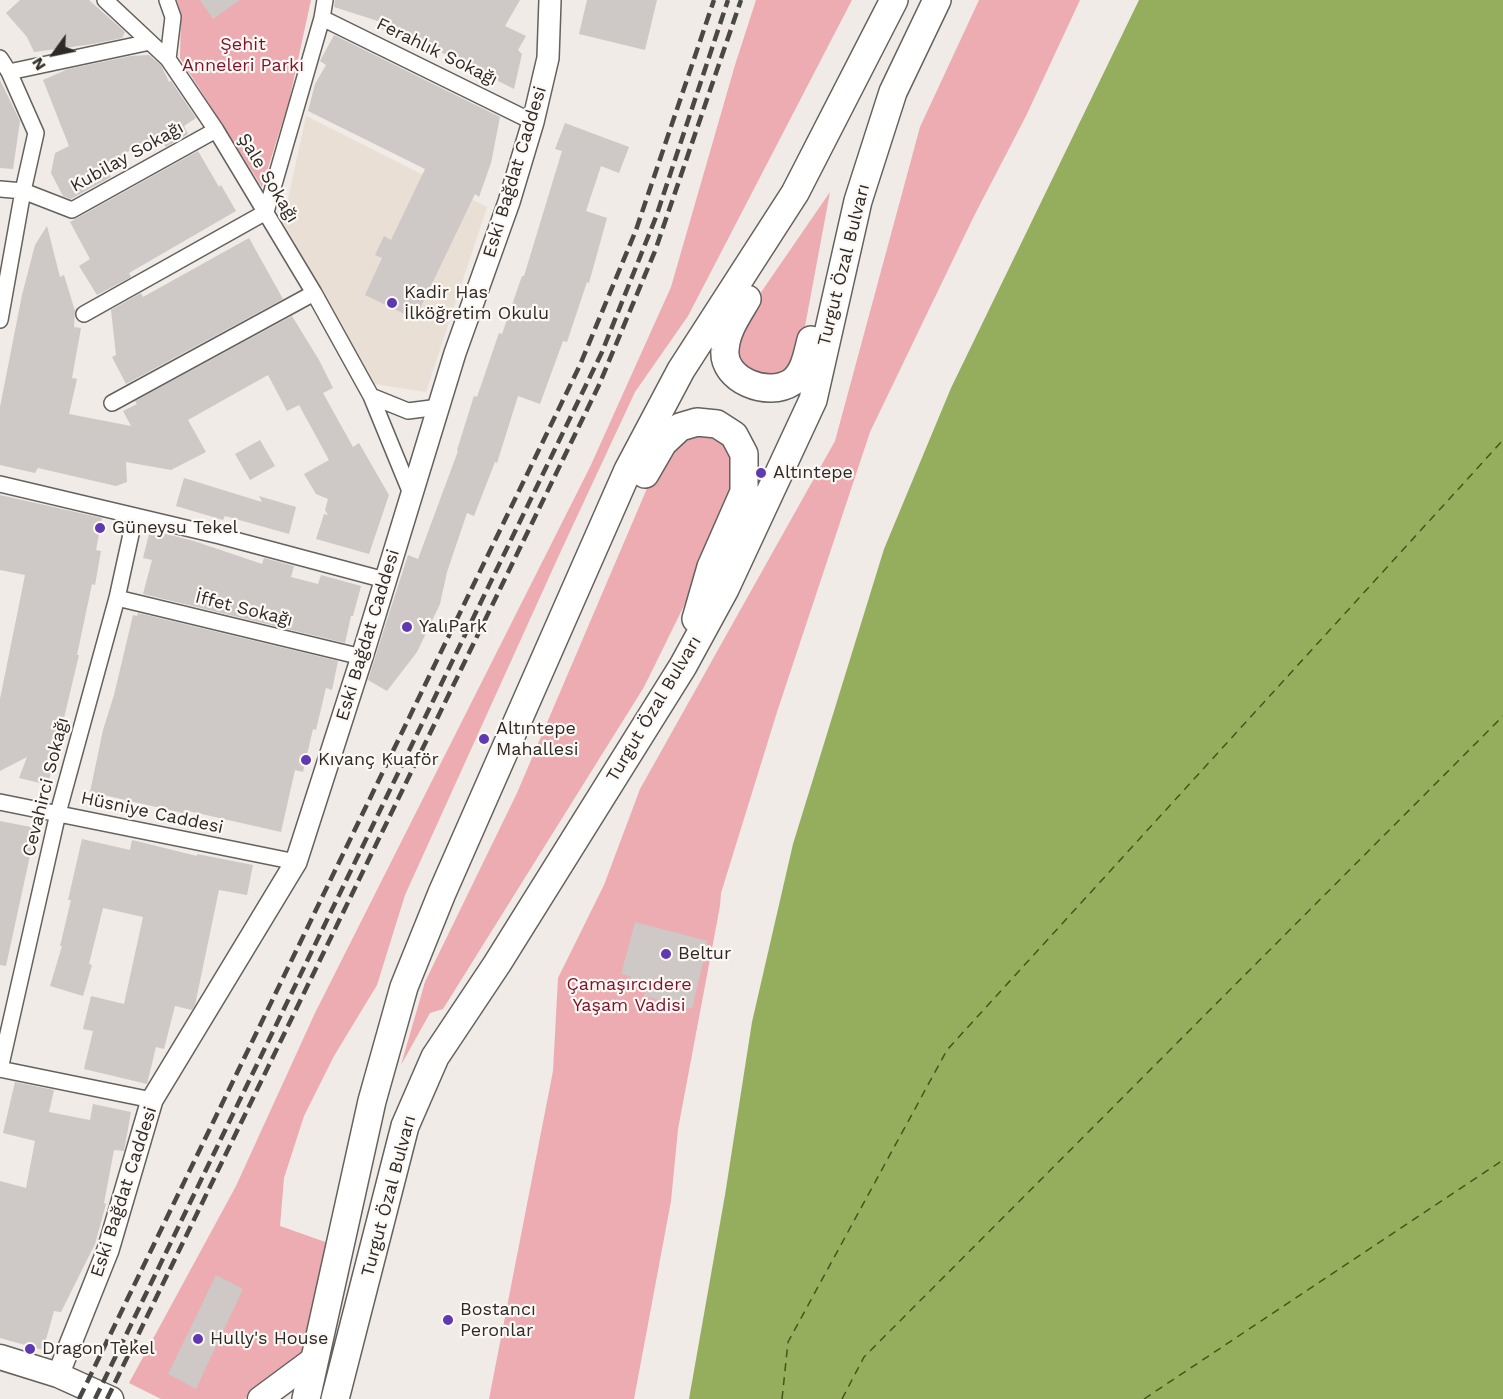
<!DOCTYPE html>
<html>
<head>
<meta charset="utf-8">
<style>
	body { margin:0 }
	#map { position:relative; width:1503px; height:1399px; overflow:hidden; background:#f0ebe6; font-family:"Work Sans",sans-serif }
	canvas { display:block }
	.north { position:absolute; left:24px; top:24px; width:60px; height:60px; -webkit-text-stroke:4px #fdf8f4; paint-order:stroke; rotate:237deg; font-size:16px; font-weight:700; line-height:24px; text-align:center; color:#2c2b29 }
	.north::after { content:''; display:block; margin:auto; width:21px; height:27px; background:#2c2b29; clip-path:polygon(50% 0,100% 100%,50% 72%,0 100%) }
</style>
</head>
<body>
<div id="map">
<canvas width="1503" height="1399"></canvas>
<div class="north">N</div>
</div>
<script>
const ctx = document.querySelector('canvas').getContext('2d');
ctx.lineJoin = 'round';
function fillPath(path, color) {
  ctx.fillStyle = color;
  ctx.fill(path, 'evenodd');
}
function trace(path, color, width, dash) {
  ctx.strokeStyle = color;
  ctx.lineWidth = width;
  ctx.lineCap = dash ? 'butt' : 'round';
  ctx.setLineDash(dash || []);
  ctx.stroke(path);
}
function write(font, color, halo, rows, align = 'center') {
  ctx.font = font + ' "Work Sans",sans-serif';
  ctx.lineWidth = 4.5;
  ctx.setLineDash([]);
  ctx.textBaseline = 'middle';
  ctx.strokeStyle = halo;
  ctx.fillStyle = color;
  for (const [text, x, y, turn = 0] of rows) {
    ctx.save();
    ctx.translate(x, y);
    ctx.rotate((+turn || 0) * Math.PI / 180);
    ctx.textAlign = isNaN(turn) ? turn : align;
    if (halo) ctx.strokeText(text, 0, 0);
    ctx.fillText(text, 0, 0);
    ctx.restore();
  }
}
const built = new Path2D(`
	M306,116l181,91 -61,185 -52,-8 -91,-162z`);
const green = new Path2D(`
	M177,0h134l-22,101 -27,86 -82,-129 1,-44z
	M756,0h96l-164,316 -53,76 -75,161 -155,342 -28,90 -43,71 -30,60 -20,62 -4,48 51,18 -27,110 -60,45h-83l-32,-16 107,-197 79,-173 275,-546 81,-180 64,-222z
	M979,0h101l-54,116 -52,100 -104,216 -93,280 -56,181 -1,13 -42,223 -7,72 -37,198h-145l64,-328 5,-93 46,-93 36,-96 195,-348 85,-314z
	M830,192l-30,161 -17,22 -28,1 -15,-15 -4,-16 8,-28z
	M688,433l33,4 12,17 -2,56 -87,177 -201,322 -13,4 -29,52 24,-83 92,-189 140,-328z`);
const water = new Path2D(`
	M1139,0h364v1399h-814l36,-204 27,-173 41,-178 91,-295 67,-161z`);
const ferry = new Path2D(`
	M782,1399l6,-57 159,-292 556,-610
	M842,1399l22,-42 639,-641
	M1144,1399l359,-239`);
const building = new Path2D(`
	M20,0h69l36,32 -3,6 -29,6 -59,8 -7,-15 -21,-24z
	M200,0h40l-27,19z
	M335,0h185l-15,26 21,10 -8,14 4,4 -8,35 -91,-46 -44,-15 2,-6 -47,-15z
	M587,0h70l-12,50 -66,-16z
	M334,35l166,82 -9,46 -12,34 -4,-3 -60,125 -50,-24 17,-37 -7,-3 9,-19 7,4 34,-71 -117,-58 7,-27 11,-19 -6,-4z
	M149,55l12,10 8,17 2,-1 25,37 -12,8 4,8 -22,13 -8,-12 -54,30 7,12 -40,22 -8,-3 -12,-23 4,-20 14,-7 -26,-66 25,-11 63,-13z
	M0,80l20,41 -7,48 -13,-1z
	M565,123l64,24 -10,26 -18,-7 -15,45 21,7 -18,65 -2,-1 -20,60 -4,-1 -23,63 -22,-8 -21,67 -2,-1 -21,54 -7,-3 -20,59 -7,32 -23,48 -30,39 -19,-11 19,-60 21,-65 10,4 40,-108 -1,-1 17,-54 3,1 22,-64 3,1 20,-58h2l38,-125 -7,-2z
	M198,151l21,36 2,-2 15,26 -107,62 2,4 -34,18 -18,-29 11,-7 -20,-37z
	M47,226l13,51 4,-2 11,36 -1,16 7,1 -9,50 5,1 -8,35 62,12 -8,-15 14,-7 -2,-3 157,-85 27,44 14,28 -10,5 30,54 6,-4 30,52 -20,59 -53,-15 8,-25 4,1 -3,-5 3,-11 -12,-5 -12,-20 25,-14 -30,-55 -12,6 -19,-36 -80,45 18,32 -35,18 -45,-8 1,20 -11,4 -78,-18 -3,5 -35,-8v-58l22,-112 13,-50z
	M249,238l34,61 -157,85 -14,-27 4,-2 -5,-45 30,-17 2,4z
	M260,440l15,26 -25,14 -15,-26z
	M184,478l78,24 -3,-6 37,11 -7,27 -64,-18 -2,4 -47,-14z
	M0,495l102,23 -6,32 5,1 -6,34 -3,-1 -15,71h2l-31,130 -29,-7 8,-21 -27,14v-72l25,-124 -25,-5z
	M150,530l44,11 68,23 2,-6 30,8 -3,11 27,7 3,-9 40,11 -8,30h-2l-6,27 -202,-49 9,-34 -9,-2z
	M138,613l200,48 -6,29 -6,-2 -10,42 -3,-1 -10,43 -8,-2 -14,62 -97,-22 -1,3 -93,-21 13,-62 11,-35 19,-80 4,1z
	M0,821l36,7 -30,138 -6,-1z
	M82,839l48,11 2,-10 65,16v-2l56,11 -6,30 -28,-5 -24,115 -3,5 -17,-4 -11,43 -8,-2 -9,37 -63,-15 9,-38 -10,-2 8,-33 33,8 19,-87 -40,-9 -14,56 3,1 -9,31 -33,-10 12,-40h-2l11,-46h-3z
	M635,922l73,19 -16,68 -48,-13 2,-9 -17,-4 2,-6 -10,-3z
	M15,1082l39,8 -5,22 41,8 3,-16 38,8 -7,39 -10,-1 -10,53 2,1 -11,40 -34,68 -7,-1 -11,39 -43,-12v-157l26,7 9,-47 -32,-8z
	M216,1275l27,14 -47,100 -28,-15z`);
const street = new Path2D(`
	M105,0l63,59 48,71 98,163 57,103 41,100
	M167,0l6,17 -5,42
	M322,18l211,104
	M0,58l9,14 27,61 -13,58 -23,129
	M9,72l141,-30
	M0,189l23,2 49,19 144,-80
	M84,314l182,-102 56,-194 3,-18
	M371,396l37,15 31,-4
	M112,403l202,-110
	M0,484l220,52 165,44
	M117,598l245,59
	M0,802l296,60
	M0,1069l58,-256 59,-215 18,-82
	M0,1069l152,31`);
const secondary = new Path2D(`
	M58,1375l50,-125 44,-150 144,-238 66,-205 93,-304 54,-151 24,-80 15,-64 2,-58`);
const primary = new Path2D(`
	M0,1357l58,18 53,24
	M260,1399l54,-40`);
const highway = new Path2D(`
	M747,299c-10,17 -21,32 -22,51 -3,30 43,48 67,32 13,-10 15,-27 19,-42
	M645,474l18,-31 17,-16 17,-5 20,2 17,11 10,19v38l-33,75 -15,52
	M306,1399l66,-298 32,-114 38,-94 186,-423 53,-100 114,-177 99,-193
	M335,1399l70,-273 30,-69 62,-93 186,-298 42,-77 88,-189 45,-199 35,-109 44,-92`);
const rail = new Path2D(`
	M79,1399l501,-1034 56,-135 78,-230
	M95,1399l507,-1047 54,-135 72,-217
	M107,1399l492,-1014 56,-134 86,-251`);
const markers = [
	[392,303,6,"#5e39b1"],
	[761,473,6,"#5e39b1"],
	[100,528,6,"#5e39b1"],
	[407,627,6,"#5e39b1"],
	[484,739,6,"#5e39b1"],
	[306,760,6,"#5e39b1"],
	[666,954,6,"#5e39b1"],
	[448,1320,6,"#5e39b1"],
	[198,1339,6,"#5e39b1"],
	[30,1349,6,"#5e39b1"]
];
const parkNames = [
	["Şehit",243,45],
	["Anneleri Parkı",243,66],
	["Çamaşırcıdere",629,985],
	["Yaşam Vadisi",629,1006]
];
const streetNames = [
	["Ferahlık Sokağı",437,52,26],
	["Kubilay Sokağı",127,157,-29],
	["Eski Bağdat Caddesi",515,172,-73],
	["Şale Sokağı",268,178,59],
	["Turgut Özal Bulvarı",844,265,-76],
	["İffet Sokağı",244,609,14],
	["Eski Bağdat Caddesi",368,635,-73],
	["Turgut Özal Bulvarı",654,709,-59],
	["Cevahirci Sokağı",46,787,-76],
	["Hüsniye Caddesi",152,813,12],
	["Eski Bağdat Caddesi",124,1192,-72],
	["Turgut Özal Bulvarı",389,1196,-75]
];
const poiNames = [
	["Kadir Has",404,293],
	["İlköğretim Okulu",404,314],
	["Altıntepe",773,473],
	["Güneysu Tekel",112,528],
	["YalıPark",419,627],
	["Altıntepe",496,729],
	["Mahallesi",496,750],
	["Kıvanç Kuaför",318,760],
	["Beltur",678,954],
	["Bostancı",460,1310],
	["Peronlar",460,1331],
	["Hully's House",210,1339],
	["Dragon Tekel",42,1349]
];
fillPath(built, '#e9dfd5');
fillPath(green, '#ecacb1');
fillPath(water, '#95ae5e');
trace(ferry, '#44551b', 1.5, [8, 6]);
fillPath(building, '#cec8c6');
trace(street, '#65615d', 18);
trace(secondary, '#65615d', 24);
trace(primary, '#65615d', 27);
trace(highway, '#65615d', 30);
trace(street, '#fff', 15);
trace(secondary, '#fff', 21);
trace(primary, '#fff', 24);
trace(highway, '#fff', 27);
trace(rail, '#494845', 4.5, [12, 6]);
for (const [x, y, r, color] of markers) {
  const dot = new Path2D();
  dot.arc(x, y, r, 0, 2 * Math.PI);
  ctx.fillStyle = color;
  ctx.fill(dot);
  trace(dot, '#fdf8f4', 2);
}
write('18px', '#7e122d', '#fdf8f4', parkNames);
write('18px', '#2c2b29', '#fdf8f4', streetNames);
write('18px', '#2c2b29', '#fdf8f4', poiNames, 'left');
</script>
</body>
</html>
